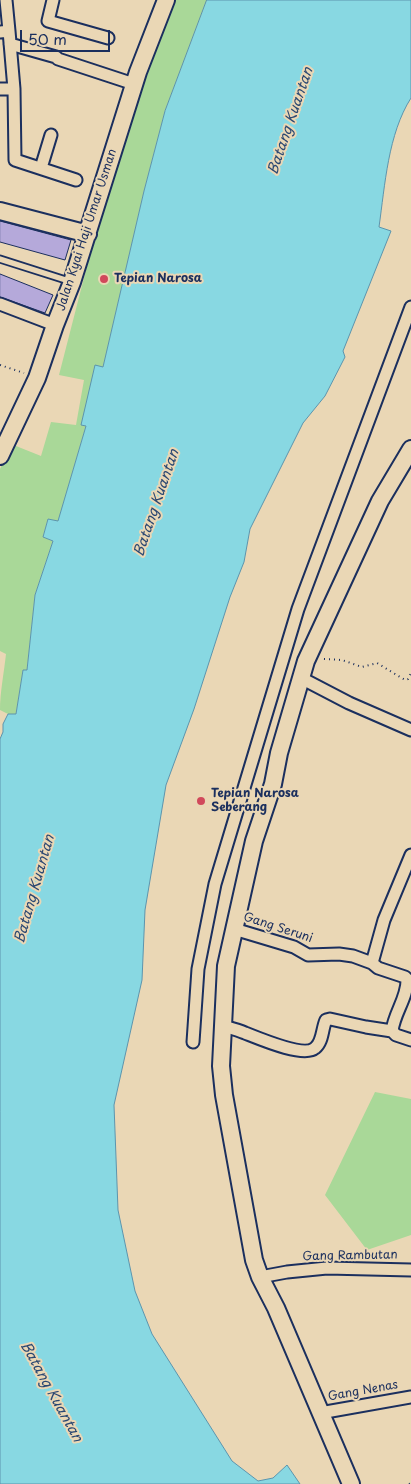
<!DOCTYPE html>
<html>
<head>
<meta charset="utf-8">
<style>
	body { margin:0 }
	#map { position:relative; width:411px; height:1484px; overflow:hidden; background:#ead7b5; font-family:"Playpen Sans",sans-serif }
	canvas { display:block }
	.scale { position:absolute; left:20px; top:30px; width:90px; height:22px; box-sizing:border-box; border:2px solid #1b2f5e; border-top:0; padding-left:6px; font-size:15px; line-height:18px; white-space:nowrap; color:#1b2f5e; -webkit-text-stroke:4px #ead7b5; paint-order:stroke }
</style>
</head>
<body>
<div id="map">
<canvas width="411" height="1484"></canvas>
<div class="scale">50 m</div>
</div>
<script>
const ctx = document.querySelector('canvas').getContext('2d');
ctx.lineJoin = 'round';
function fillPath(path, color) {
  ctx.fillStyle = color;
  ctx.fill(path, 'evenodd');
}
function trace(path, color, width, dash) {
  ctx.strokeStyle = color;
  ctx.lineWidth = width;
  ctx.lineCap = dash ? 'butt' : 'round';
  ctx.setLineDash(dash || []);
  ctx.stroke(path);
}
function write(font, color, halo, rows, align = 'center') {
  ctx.font = font + ' "Playpen Sans",sans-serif';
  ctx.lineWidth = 4;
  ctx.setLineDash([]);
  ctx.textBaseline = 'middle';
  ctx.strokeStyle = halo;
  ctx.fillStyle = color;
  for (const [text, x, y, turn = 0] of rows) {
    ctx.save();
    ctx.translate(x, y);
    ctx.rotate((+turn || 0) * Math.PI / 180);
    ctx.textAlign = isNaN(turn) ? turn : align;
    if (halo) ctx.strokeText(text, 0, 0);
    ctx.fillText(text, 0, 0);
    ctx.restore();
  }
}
const green = new Path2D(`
	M170,0h37l-42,111 -21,80 -41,177 -7,-2 -10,60 -28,96 -10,-3 -5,18 10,4 -18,54 -8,75h-4l-7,44h-8l-8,-4c0,-18 4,-37 6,-56l-6,-3v-182l11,-23h5l25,10 10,-34 25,3 8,-45 -25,-5 47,-183z
	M375,1092l36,7v136l-44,15 -42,-55z`);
const water = new Path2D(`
	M207,0h204v98c-23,36 -26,87 -32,129l12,4 -48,120 2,6 -20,39 -22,27 -53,106 -6,33 -14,35 -36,112 -28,76 -21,125 -3,70 -28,125 4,105 17,81 17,43 80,127 26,20 15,-3 14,-13 13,19h-300v-745l3,-7v-8l5,-10h8l7,-44h4l8,-75 18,-54 -10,-4 5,-18 10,2 28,-95 -5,-1 14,-60 8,2 41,-176 21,-80z`);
const building = new Path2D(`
	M0,221l71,19 -6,20 -65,-18z
	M0,274l53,21 -8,18 -45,-16z`);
const path = new Path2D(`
	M0,365l24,8
	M324,659l18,1 20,7 15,-4 28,17 3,-1 3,-6
	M409,1484l2,-1`);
const lane = new Path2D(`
	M0,259l72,23`);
const street = new Path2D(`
	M6,0l3,31
	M53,0l-5,21 60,17
	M0,32l9,-1 5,58 1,71 61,20
	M10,44l46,13 2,2 76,25
	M0,89h14
	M41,168l10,-33
	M0,304l55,21
	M301,678l48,25 62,27
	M411,855l-27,65 -12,43 6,5 27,9 2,2c1,18 -13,34 -15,52l4,4 15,5
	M234,929l60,18 14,8 31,-1 14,2 19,7
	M223,1026c7,2 15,4 22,7 13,5 59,25 70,15 8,-6 7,-20 11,-28l4,-1 36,8 26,4
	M193,1042l5,-73 17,-85 83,-275 113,-302
	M260,1277l27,-5 40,-4 84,2
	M320,1413l91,-16`);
const secondary = new Path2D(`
	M0,211l88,23
	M0,456l37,-78 18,-53 17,-43 66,-210 28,-72
	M351,1484l-75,-176 -16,-31 -6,-17 -30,-165 -3,-29 5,-100 28,-125 19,-57 6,-31 27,-92 74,-160 31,-52`);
const markers = [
	[104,279,5,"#d1495b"],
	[201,801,5,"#d1495b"]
];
const streetNames = [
	["Jalan Kyai Haji Umar Usman",87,230,-72],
	["Gang Seruni",278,928,18],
	["Gang Rambutan",350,1256,-1],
	["Gang Nenas",363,1391,-10]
];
const poiNames = [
	["Tepian Narosa",114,279],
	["Tepian Narosa",211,794],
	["Seberang",211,808]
];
const waterNames = [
	["Batang Kuantan",291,121,-71],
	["Batang Kuantan",157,503,-71],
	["Batang Kuantan",35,889,-74],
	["Batang Kuantan",51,1392,61]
];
fillPath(green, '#a9d898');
fillPath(water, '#88d8e2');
trace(water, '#5c94ad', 1);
fillPath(building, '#b5a9da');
trace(building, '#1b2f5e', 1);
trace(lane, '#1b2f5e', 9);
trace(street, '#1b2f5e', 15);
trace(secondary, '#1b2f5e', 20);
trace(path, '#1b2f5e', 2, [1, 4]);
trace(lane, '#ead7b5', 5.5);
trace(street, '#ead7b5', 11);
trace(secondary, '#ead7b5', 16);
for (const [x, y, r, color] of markers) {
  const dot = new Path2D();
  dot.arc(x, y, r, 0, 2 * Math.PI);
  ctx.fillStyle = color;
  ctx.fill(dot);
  trace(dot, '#ead7b5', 2);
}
write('12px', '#1b2f5e', '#ead7b5', streetNames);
write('bold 12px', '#1b2f5e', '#ead7b5', poiNames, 'left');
write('italic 14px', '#2b4872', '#ead7b5', waterNames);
</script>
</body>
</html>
